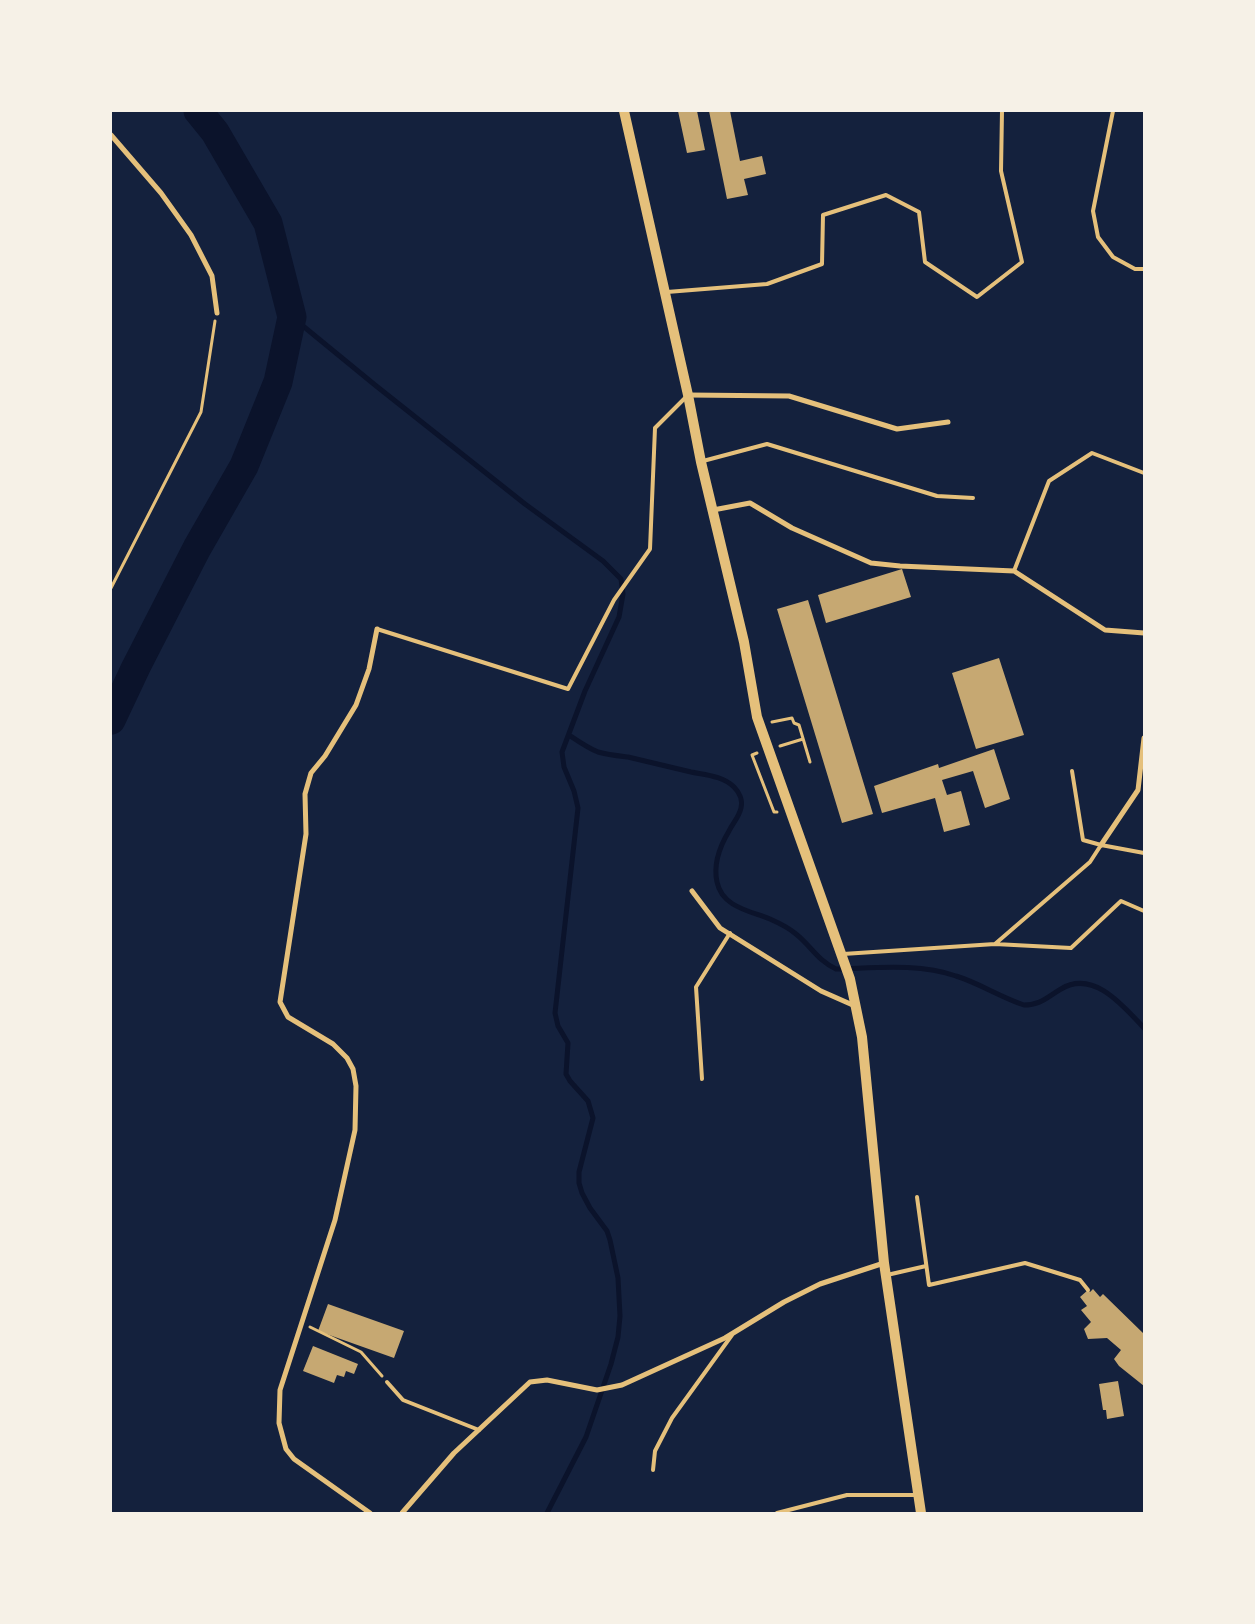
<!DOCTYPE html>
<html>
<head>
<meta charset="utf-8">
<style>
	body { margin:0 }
	#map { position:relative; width:1255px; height:1624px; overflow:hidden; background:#14213d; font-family:Ubuntu,sans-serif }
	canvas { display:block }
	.frame { position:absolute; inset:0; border:112px solid #f6f1e7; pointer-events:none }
</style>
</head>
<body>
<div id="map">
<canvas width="1255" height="1624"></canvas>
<div class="frame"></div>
</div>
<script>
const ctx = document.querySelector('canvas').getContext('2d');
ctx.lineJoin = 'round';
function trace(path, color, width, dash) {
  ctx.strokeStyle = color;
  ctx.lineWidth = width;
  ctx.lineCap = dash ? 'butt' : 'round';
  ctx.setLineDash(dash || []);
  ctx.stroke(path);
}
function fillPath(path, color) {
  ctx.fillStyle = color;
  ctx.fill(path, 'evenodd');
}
const stream = new Path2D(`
	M292,317l83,68 150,119 78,57 18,18 2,15 -4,23 -34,74 -23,61 2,15 10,24 4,17 -23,205 3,13 10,17 -2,31 4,7 18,20 5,17 -14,54v11l3,10 8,15 17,23 3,9 8,38 2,38 -2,21 -7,27 -25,73 -39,76
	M569,735c9,6 19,13 29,17 10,3 21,4 30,5 21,5 42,10 63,15 15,3 32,4 43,15 5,5 9,13 7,21 -2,9 -8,15 -12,23 -9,15 -16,33 -12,51 5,25 33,29 53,37 9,4 19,9 26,15 16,13 21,26 40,35 40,-1 82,-6 120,7 23,7 44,21 68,29 17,0 23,-8 37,-16 33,-20 63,18 83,39`);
const river = new Path2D(`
	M111,720l25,-53 61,-119 47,-82 34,-84 14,-65 -24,-94 -53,-91 -17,-21`);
const building = new Path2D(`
	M678,111h19l8,39 -18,3z
	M709,111h21l10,50 22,-5 4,18 -22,5 4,16 -21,4z
	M902,569l9,28 -85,26 -8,-28z
	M808,600l65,214 -31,9 -65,-214z
	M999,658l25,77 -48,14 -24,-76z
	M994,749l16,50 -25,9 -12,-37 -31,9 5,15 14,-4 9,34 -26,7 -9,-34 -53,15 -8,-27 64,-22 1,4z
	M1093,1289l7,8 3,-3 41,40v52l-25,-20 -5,-7 7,-9 -14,-12 -19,1 -4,-10 7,-7 -10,-12 6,-4 -7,-9 8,-7 2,2z
	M328,1304l76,27 -10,27 -76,-27z
	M313,1346l45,18 -4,10 -8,-3 -2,6 -7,-2 -3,8 -31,-12z
	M1118,1381l6,35 -17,3 -1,-9h-3l-4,-26z`);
const path = new Path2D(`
	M111,588l90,-176 14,-91
	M772,722l20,-4 2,5 5,2 11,37
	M780,746l23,-7
	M757,753l-5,2 22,57h3
	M310,1327l51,25 21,24`);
const service = new Path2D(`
	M1113,111l-20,100 5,26 15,20 22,12h9
	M667,292l100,-8 55,-20 1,-49 63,-20 33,17 6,50 52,35 45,-35 -21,-91 1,-60
	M703,461l64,-17 170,52 36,2
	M1014,571l35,-90 43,-28 52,20
	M377,629l191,60 46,-89 36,-51 5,-121 31,-31
	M1072,771l11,69 18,5 43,8
	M995,944l76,4 50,-47 23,10
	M843,954l152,-10 95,-82 11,-17
	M702,1079l-6,-92 34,-54
	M917,1197l12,88 96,-22 55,17 8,10
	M887,1275l39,-9
	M387,1382l16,18 76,30
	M653,1470l2,-19 17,-33 60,-83
	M777,1513l70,-18h71`);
const minor = new Path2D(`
	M111,135l50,58 30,42 21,41 5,37
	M688,395l101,1 108,33 51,-7
	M713,510l37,-7 42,25 79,35 29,3 114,5 91,59 39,3
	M1101,845l37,-55 6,-52
	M692,891l28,37 101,63 34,15
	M370,1513l-76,-54 -8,-10 -7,-26 1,-33 55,-170 20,-90 1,-44 -3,-17 -6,-11 -14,-14 -45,-27 -8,-15 26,-168 -1,-40 6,-21 14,-17 31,-51 13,-36 8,-40
	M402,1513l52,-60 76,-71 17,-2 50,10 25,-5 103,-47 59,-36 36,-18 64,-21`);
const secondary = new Path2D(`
	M624,111l64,284 13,67 43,180 13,75 93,262 12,58 22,226 37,250`);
trace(stream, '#0b132b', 5);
trace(river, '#0b132b', 29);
fillPath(building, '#c6a872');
trace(path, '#e5c07b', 3);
trace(service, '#e5c07b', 4);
trace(minor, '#e5c07b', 5);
trace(secondary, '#e5c07b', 10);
</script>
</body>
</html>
